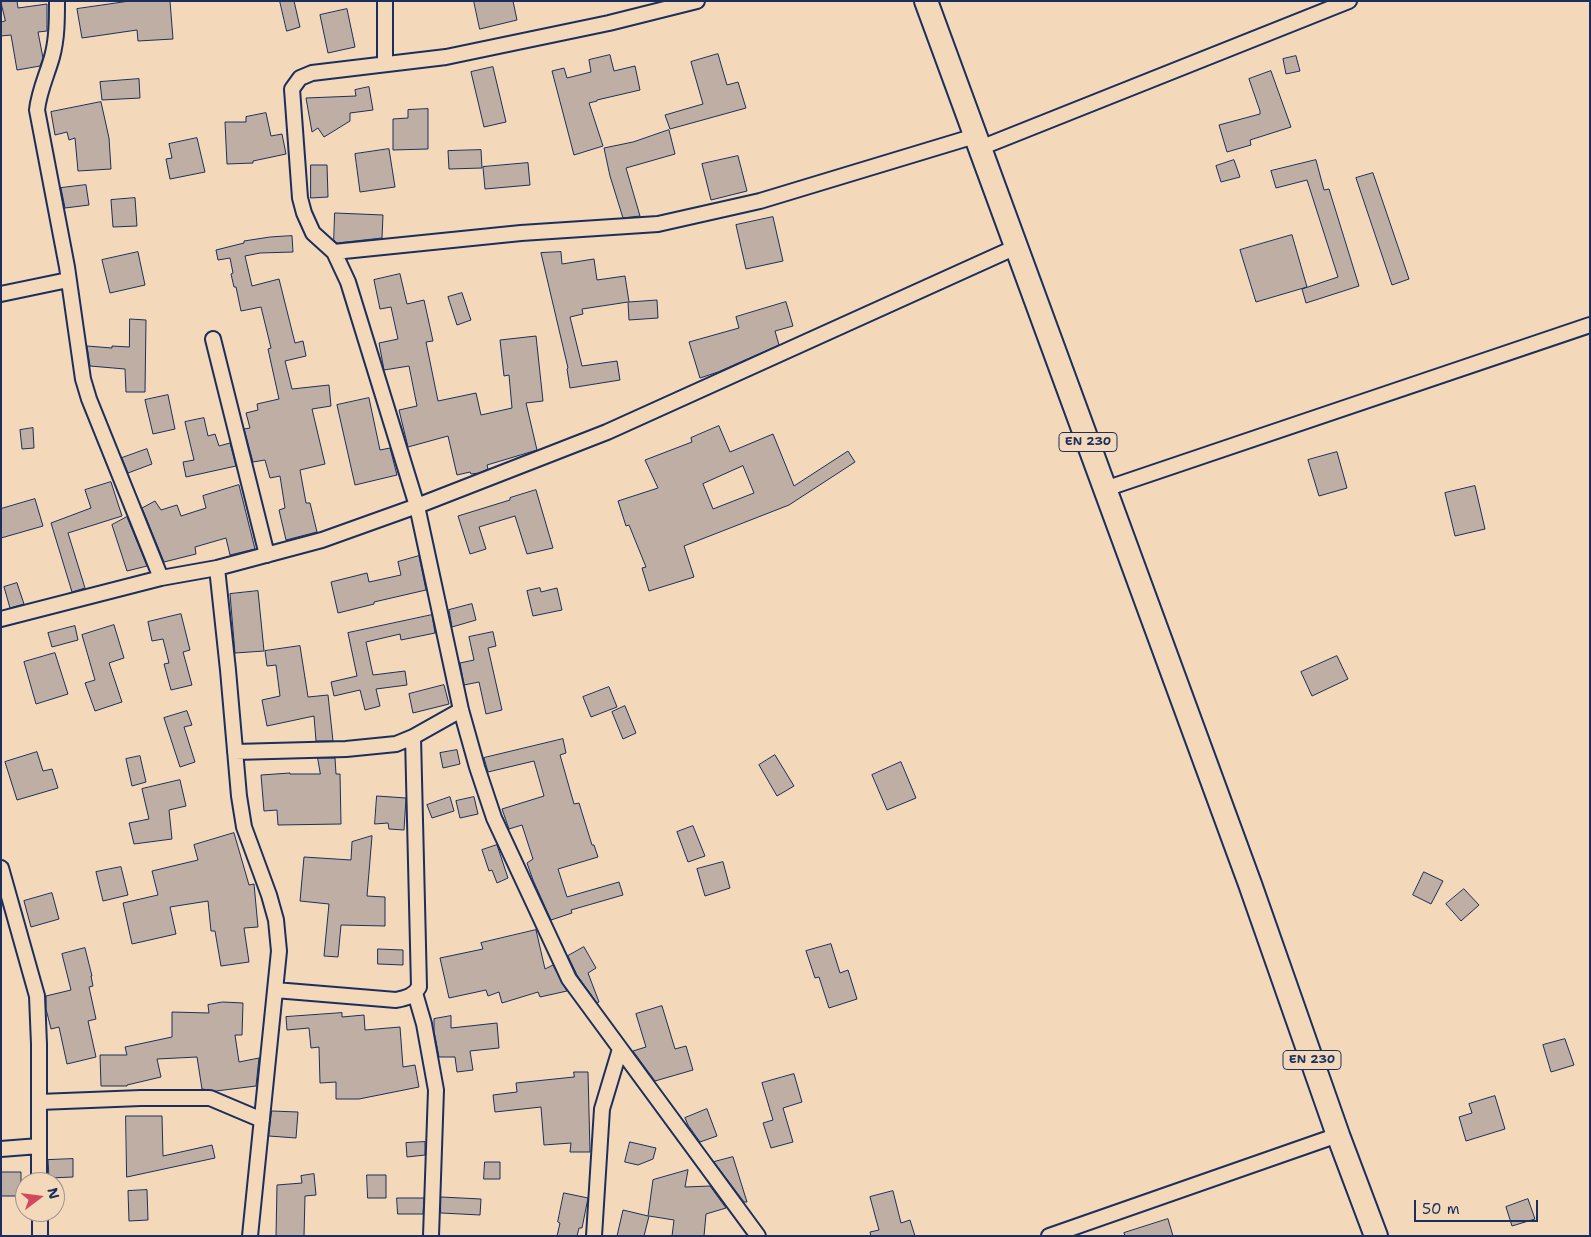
<!DOCTYPE html>
<html>
<head>
<meta charset="utf-8">
<style>
	body { margin:0 }
	#map { position:relative; width:1591px; height:1237px; overflow:hidden; background:#f3d8ba; font-family:"Shantell Sans",sans-serif }
	canvas { display:block }
	.frame { position:absolute; inset:0; border:2px solid #1b2f5e; pointer-events:none }
	.north { position:absolute; left:15px; top:1172px; width:50px; height:50px; box-sizing:border-box; background:#f3d8ba; border:1px solid #9d9495; border-radius:50%; rotate:75deg; font-size:14px; font-weight:700; line-height:20px; text-align:center; color:#1b2f5e }
	.north::after { content:''; display:block; margin:auto; width:18px; height:22px; background:#d1495b; clip-path:polygon(50% 0,100% 100%,50% 72%,0 100%) }
	.scale { position:absolute; left:1414px; top:1200px; width:124px; height:22px; box-sizing:border-box; border:2px solid #1b2f5e; border-top:0; padding-left:6px; font-size:15px; line-height:18px; white-space:nowrap; color:#1b2f5e; -webkit-text-stroke:4px #f3d8ba; paint-order:stroke }
</style>
</head>
<body>
<div id="map">
<canvas width="1591" height="1237"></canvas>
<div class="frame"></div>
<div class="north">N</div>
<div class="scale">50 m</div>
</div>
<script>
const ctx = document.querySelector('canvas').getContext('2d');
ctx.lineJoin = 'round';
function fillPath(path, color) {
  ctx.fillStyle = color;
  ctx.fill(path, 'evenodd');
}
function trace(path, color, width, dash) {
  ctx.strokeStyle = color;
  ctx.lineWidth = width;
  ctx.lineCap = dash ? 'butt' : 'round';
  ctx.setLineDash(dash || []);
  ctx.stroke(path);
}
function write(font, color, halo, rows, align = 'center') {
  ctx.font = font + ' "Shantell Sans",sans-serif';
  ctx.lineWidth = 4;
  ctx.setLineDash([]);
  ctx.textBaseline = 'middle';
  ctx.strokeStyle = halo;
  ctx.fillStyle = color;
  for (const [text, x, y, turn = 0] of rows) {
    ctx.save();
    ctx.translate(x, y);
    ctx.rotate((+turn || 0) * Math.PI / 180);
    ctx.textAlign = isNaN(turn) ? turn : align;
    if (halo) ctx.strokeText(text, 0, 0);
    ctx.fillText(text, 0, 0);
    ctx.restore();
  }
}
const building = new Path2D(`
	M1,1h16l1,7 29,-4v27l-9,1 5,26 -3,8 -23,4 -6,-35 -10,1v-14l4,-1z
	M130,1h40l3,38 -35,2 -1,-11 -55,8 -5,-29z
	M280,1h14l6,26 -13,4z
	M474,1h39l4,19 -37,9z
	M347,9l8,38 -27,6 -8,-38z
	M718,54l9,31 11,-3 8,26 -76,21 -5,-14 38,-11 -12,-42z
	M610,55l4,16 21,-5 5,24 -43,10v1l-8,2 14,43 -29,9 -22,-84 12,-3 3,10 24,-6 -2,-12z
	M1296,56l4,15 -14,3 -3,-15z
	M493,67l13,55 -22,5 -13,-55z
	M1271,71l20,56 -41,13 1,5 -24,7 -8,-27 41,-11v-3l-11,-32z
	M139,79l1,19 -38,2 -2,-18z
	M369,87l4,23 -23,3v8l-26,16 -6,-9 -6,4 -6,-34 50,-2 -1,-6z
	M101,102l8,36 2,31 -33,2 -3,-33 -6,2 -2,-8 -12,3 -4,-23z
	M428,109v40l-35,1v-31l15,-1v-8z
	M266,113l5,23 11,-2 4,20 -33,7v2l-26,1 -2,-42h21v-5z
	M669,130l6,24 -49,14 14,48 -17,2 -13,-42 -6,-28 29,-6z
	M197,138l8,34 -35,7 -4,-20 6,-1 -3,-14z
	M389,149l6,38 -35,5 -5,-38z
	M481,150l1,18 -33,1 -1,-18z
	M738,156l9,35 -36,9 -9,-36z
	M1234,160l6,17 -19,5 -5,-16z
	M1316,160l8,30 5,-1 30,97 -53,17 -4,-14 36,-12 -31,-97 -31,8 -5,-17z
	M528,163l2,22 -45,4 -2,-22z
	M311,165h16l1,32 -17,1z
	M1373,173l36,106 -17,6 -36,-107z
	M86,185l3,20 -24,3 -4,-20z
	M135,198l2,28 -24,1 -2,-27z
	M335,213l48,2 -1,23 -45,5 -3,-3z
	M773,217l10,44 -37,8 -10,-44z
	M1292,235l15,52 -51,15 -16,-52z
	M292,236l1,16 -33,1 -15,3 7,30 27,-7 16,64 8,-2 3,15 -21,5 7,28 37,-4 2,21 -19,3 13,55 -25,6 6,33h4l7,29 -31,8 -7,-30 6,-2 -5,-32 -10,2 -5,-18 -12,2 -9,-33 6,-1 -4,-15 12,-3 -1,-6 22,-5 -11,-50 3,-1 -10,-41 -20,4 -5,-24h-2l-3,-13 2,-1 -3,-15 -12,2 -2,-10 28,-7v-2l26,-4z
	M138,252l7,33 -35,8 -8,-33z
	M561,252l1,12 32,-5 3,21 28,-4 4,26 28,-2 1,18 -29,2 -1,-18 -46,7 1,5 -13,3 12,49 35,-5 3,19 -50,8 -3,-19 1,-1 -27,-115z
	M400,274l7,30 17,-4 9,41 -7,1 12,59 38,-8 5,22 31,-7 -3,-33 -5,1 -4,-36 36,-4 7,65 -17,2 11,47 -50,15 1,4 -9,4 -8,1 -1,-2 -13,3 -9,-39 -40,11 -9,-37 18,-4 -8,-40 -25,4 -5,-27 19,-4 -7,-32 -11,2 -6,-29z
	M462,293l9,27 -14,5 -9,-28z
	M786,302l7,24 -18,5 4,14 -61,27 -18,6 -11,-36 50,-14 -3,-11z
	M130,319l16,1 -1,72h-19l-1,-23 -35,-3 -3,-20 25,2v-2l17,1z
	M168,395l7,34 -22,5 -8,-34z
	M369,398l11,52 10,-2 7,27 -42,10 -18,-80z
	M204,418l4,18 7,-2 4,12 11,-3 6,23 -50,11 -3,-15 11,-2 -9,-38z
	M719,426l11,26 43,-18 21,52 54,-35 7,11 -66,43 -105,41 10,31 -45,14 -7,-23 4,-1 -17,-42 -3,1 -8,-25 40,-13 -13,-28 47,-18 -1,-4zM743,466l11,27 -41,16 -10,-25z
	M33,428l1,20 -12,1 -2,-19z
	M147,449l5,15 -24,9 -6,-15z
	M1337,452l10,36 -28,8 -11,-36z
	M111,482l11,34 -54,17 17,55 -13,4 -21,-69 40,-15 -6,-18z
	M239,485l16,64 -25,6 -4,-17 -31,9 1,7 -32,8 -22,-54 13,-7 6,9 16,-5 4,11 25,-8 -3,-12z
	M1475,486l10,43 -30,7 -10,-43z
	M536,490l17,58 -26,6 -12,-38 -36,11 7,22 -16,5 -12,-38 52,-16v-2z
	M35,499l8,27 -42,12v-29z
	M127,517l20,49 -20,5 -15,-46z
	M419,556l7,34 -52,12v2l-36,9 -7,-31 36,-9 2,9 32,-7 -3,-13z
	M17,583l7,21 -14,4 -6,-21z
	M540,588l1,4 16,-4 5,22 -29,6 -6,-25z
	M258,591l6,60 -29,2 -5,-59z
	M472,604l4,16 -24,7 -3,-17z
	M181,614l9,36 -7,2 9,33 -21,5 -7,-26 5,-1 -6,-24 -11,2 -4,-19z
	M432,615l3,18 -34,7 -1,-6 -34,8 7,33 32,-4 2,14 -31,4 4,17 -15,4 -5,-20 -26,6 -3,-14 26,-6 -9,-43z
	M114,625l10,33 -15,5 13,39 -27,9 -10,-28 10,-3 -13,-45z
	M75,626l3,14 -26,7 -4,-14z
	M493,632l3,14 -8,2 14,62 -16,4 -7,-32 -15,3 -4,-22 14,-3 -5,-23z
	M300,646l8,51 20,-2 5,46h-17l-2,-25 -47,10 -5,-26 18,-4 -4,-31 -9,1 -2,-15z
	M55,653l13,41 -32,10 -12,-42z
	M1337,656l11,23 -36,17 -11,-24z
	M444,685l5,19 -36,9 -4,-19z
	M609,687l8,20 -26,10 -8,-20z
	M625,706l11,27 -13,6 -11,-27z
	M187,711l5,14 -8,2 11,35 -15,5 -16,-49z
	M563,739l3,14 -6,2 14,49 5,-1 13,42h2l4,12 -40,12 9,28 52,-15 4,13 -52,15 1,3 -21,7 -18,-40 -6,-17 6,-4 -11,-34 -13,4 -7,-20 42,-13 -10,-35 -46,11 -4,-14z
	M457,750l3,14 -17,4 -3,-15z
	M37,752l6,19 9,-2 6,19 -41,12 -12,-38z
	M775,755l19,31 -17,10 -18,-31z
	M140,756l6,26 -14,4 -6,-27z
	M318,758h17l1,16h4l1,50 -63,1 -1,-15 -13,1 -3,-36 29,-2v1h30z
	M901,762l15,36 -29,12 -15,-35z
	M180,780l6,26 -17,4 3,29 -38,5 -5,-21 20,-4 -7,-30z
	M377,796l29,2 -2,32 -15,-1 -1,-6 -13,1z
	M450,797l4,14 -22,7 -5,-13z
	M474,797l4,17 -18,4 -4,-17z
	M693,826l12,30 -17,6 -11,-30z
	M234,833l15,52 5,-1 4,43 -14,1 5,34 -28,4 -6,-35h-4l-3,-30 -38,6 6,27 -44,10 -9,-41 35,-8 -6,-24 46,-11 -4,-15z
	M372,836l-5,60 18,1v29l-44,-1 -3,32 -14,-1 5,-52 -29,-3 4,-44 47,3 1,-18z
	M497,845l11,33 -11,5 -5,-13 -3,1 -7,-21z
	M723,862l7,26 -25,8 -8,-27z
	M121,867l7,28 -25,6 -7,-29z
	M1424,872l19,9 -12,23 -18,-9z
	M1464,889l15,16 -18,16 -15,-17z
	M52,893l7,26 -28,8 -7,-26z
	M536,930l9,39 8,-4 14,26 -27,6 -2,-5 -36,11 -3,-11 -11,4 -2,-6 -37,8 -9,-40 43,-9 -2,-6z
	M831,944l9,29 8,-3 9,29 -28,9 -10,-31 -4,1 -9,-27z
	M584,947l12,21 -8,5 11,29 -2,1 -20,-28 -9,-19z
	M85,948l7,28h-1l2,10 -4,1 7,32 -8,2 8,36 -29,7 -8,-37 -8,2 -5,-20v-13l25,-6 -9,-36z
	M378,949l25,1v15l-25,-1z
	M223,1002l20,1 -1,32h-7l4,27 20,-4 -3,28 -40,5 -14,-2 -5,-32 -40,2 4,18 -34,8v1h-26l-1,-31h27l-2,-8 47,-10v-25l37,1 -1,-8z
	M662,1006l13,43 11,-3 7,24 -38,11 -22,-30 13,-4 -10,-33z
	M342,1013v4l22,-2 1,15 35,-3 3,40 12,-2 4,22 -60,12h-23v-17l-16,1 -1,-36 -8,1 -2,-20 -22,2 -1,-13z
	M451,1016v12l46,-5 2,25 -29,3 3,19 -16,2 -2,-15h-16l-5,-26v-12z
	M1565,1039l9,26 -23,7 -8,-27z
	M574,1072h14l2,80h-20l1,-9 -27,2 -3,-38 -46,5 -2,-17 24,-3 -1,-9 58,-6z
	M794,1074l8,28 -19,6 10,34 -22,6 -8,-25 10,-3 -11,-37z
	M1495,1096l10,33 -39,12 -7,-24 13,-4 -3,-9z
	M707,1109l10,27 -17,6 -12,-17 -3,-7z
	M272,1111l26,1 -2,26 -27,-2z
	M126,1116h36l1,40 49,-11 3,13 -88,19z
	M425,1142v13l-18,2 -1,-14z
	M630,1142l26,6 -3,11 -15,6 -13,-3z
	M733,1157l14,45h-3l-30,-40z
	M73,1159v18l-24,1 -1,-18z
	M485,1162h15v17h-16z
	M688,1170l-3,17 25,-1 16,22 -20,6 -2,22h-32l2,-16 -25,-4 -5,20h-27l6,-26 25,6 5,-36z
	M1,1172h20v24h-20z
	M314,1174l2,21 -11,1 -1,40h-28l1,-51 25,-2 -1,-7z
	M367,1175h19v23h-18z
	M147,1190l1,30 -19,1 -1,-30z
	M893,1191l8,32 9,-3 5,16h-44l-1,-4 9,-2 -9,-33z
	M564,1193l24,5 -6,30h-3l-2,8h-20l3,-13 -2,-1z
	M441,1197l40,2 -1,16 -39,-2z
	M397,1198h27l-1,16h-25z
	M1528,1199l7,20 -23,7 -6,-19z
	M1168,1219l5,17h-48l-1,-3z`);
const street = new Path2D(`
	M57,1c0,18 0,38 -5,56 -5,18 -13,34 -15,53l30,157 16,112 6,20 72,179
	M697,1l-88,22 -163,34 -134,16 -12,5 -8,11 8,109 4,15 9,20 21,19 14,30 69,224 44,204 16,57 17,51 75,161 189,257
	M385,64v-63
	M980,148l369,-147
	M334,252l187,-19 137,-9 102,-23 215,-65
	M1,294l67,-14
	M213,339l54,216
	M1105,489l485,-164
	M217,568l11,102 11,126 5,31 25,68 7,25 3,31 -29,285
	M1,619l160,-41 56,-10 105,-28 95,-34 190,-74 409,-185
	M235,752l111,-3 50,-5 17,-7 48,-27
	M1,868l36,128 2,48v138
	M275,990l121,10c10,-2 18,-4 23,-13l-6,-250
	M415,993l9,31 12,66 -5,146
	M39,1102l102,-4h69l52,22
	M1,1149l38,-3
	M40,1212v24
	M594,1236l8,-127 18,-60
	M1049,1236l289,-101`);
const primary = new Path2D(`
	M926,1l324,883 88,251 38,101`);
const shields = [
	[1088,442,58],
	[1312,1060,58]
];
const shieldNames = [
	["EN 230",1088,442],
	["EN 230",1312,1060]
];
fillPath(building, '#beaea4');
trace(building, '#1b2f5e', 1);
trace(street, '#1b2f5e', 18);
trace(primary, '#1b2f5e', 26);
trace(street, '#f3d8ba', 14);
trace(primary, '#f3d8ba', 22);
for (const [x, y, w] of shields) {
  const box = new Path2D();
  box.roundRect(x - w / 2, y - 9.5, w, 19, 4);
  ctx.fillStyle = '#f3d8ba';
  ctx.fill(box);
  trace(box, '#1b2f5e', 1);
}
write('bold 12px', '#1b2f5e', null, shieldNames);
</script>
</body>
</html>
